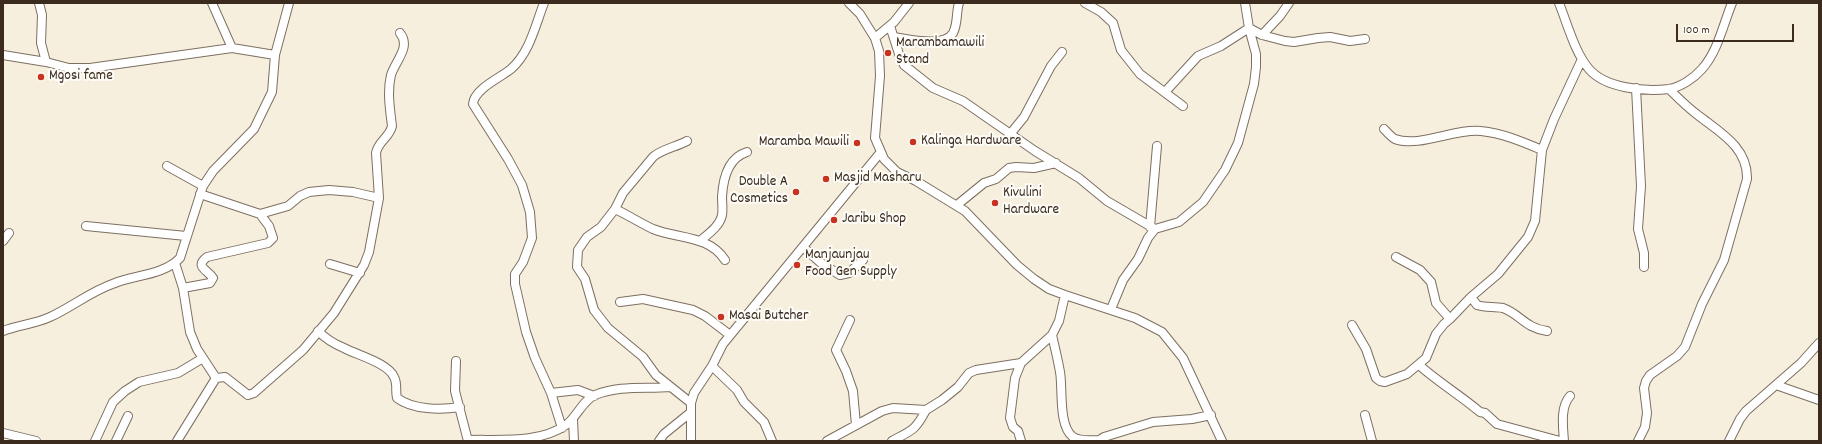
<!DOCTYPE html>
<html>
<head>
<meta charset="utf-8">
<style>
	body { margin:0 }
	#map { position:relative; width:1822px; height:444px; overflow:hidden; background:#f7efde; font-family:Dekko,sans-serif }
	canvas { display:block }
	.frame { position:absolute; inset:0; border:4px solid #3b2a1e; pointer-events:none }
	.scale { position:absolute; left:1676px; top:24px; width:118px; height:18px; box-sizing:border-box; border:2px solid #3b2a1e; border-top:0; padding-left:5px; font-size:12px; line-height:14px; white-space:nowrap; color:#3b2a1e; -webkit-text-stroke:3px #fdfcf7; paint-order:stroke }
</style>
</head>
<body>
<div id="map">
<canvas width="1822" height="444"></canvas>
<div class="frame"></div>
<div class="scale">100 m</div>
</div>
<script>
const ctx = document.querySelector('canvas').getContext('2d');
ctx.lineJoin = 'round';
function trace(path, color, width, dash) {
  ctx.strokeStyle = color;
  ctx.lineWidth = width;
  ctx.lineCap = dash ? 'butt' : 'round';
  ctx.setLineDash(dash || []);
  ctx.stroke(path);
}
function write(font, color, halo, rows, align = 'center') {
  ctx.font = font + ' Dekko,sans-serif';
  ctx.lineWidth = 4;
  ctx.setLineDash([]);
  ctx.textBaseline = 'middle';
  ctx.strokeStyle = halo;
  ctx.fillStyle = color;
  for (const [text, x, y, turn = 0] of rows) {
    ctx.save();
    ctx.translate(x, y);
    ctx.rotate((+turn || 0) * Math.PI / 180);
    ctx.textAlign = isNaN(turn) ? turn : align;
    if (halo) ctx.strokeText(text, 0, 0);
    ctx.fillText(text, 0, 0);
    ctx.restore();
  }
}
const minor = new Path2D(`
	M39,3l3,12 -1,28 5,19
	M212,3l20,45
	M544,3c-9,23 -14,49 -33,66 -11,9 -37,20 -38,35l35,55 14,26 8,27 2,26 -9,24 -8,12v10l11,48 9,26 16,35 11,35
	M849,3l11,11 8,13 7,11 4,13 1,25 -5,62 9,21 13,13 19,9 49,30 52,54 17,14 15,10 16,6 70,23 27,14 21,26 39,83
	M1085,3l16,9 12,11 8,27 19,24 43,32
	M1559,3c8,20 16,50 30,66 16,19 55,23 80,20 12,-2 25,-11 33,-20 16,-18 21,-44 30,-66
	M890,26l10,31 4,8 29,23 30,13 72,50 44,27 28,23 48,28
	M1262,35l18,-19 9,-13
	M894,37c14,2 50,11 59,-4 5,-9 3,-21 6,-30
	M875,38l19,-16 15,-19
	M3,55l43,7 23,6h21l142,-20 43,7
	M1636,88l5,98 -3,43 6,24v14
	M1165,92l33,-36 23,-10 28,-18 13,7 23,6 9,1 24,-4 12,-1 20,4 15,-2
	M1384,129c3,3 7,8 11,10 24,9 61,-11 86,-8 21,2 42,11 61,19
	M1011,133l13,-16 27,-51 11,-14
	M687,141c-11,6 -25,8 -34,16l-30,36 -8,16 -14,18 -14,10 -9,13 -1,17 8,12 9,31 14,18 35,29 13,18 35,28
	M167,166l36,20
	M957,205l27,-22 12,-4 13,-11 7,-1 18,1 22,-5
	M615,209c13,6 25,14 38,20 25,10 56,6 72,31
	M260,214l28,-8 12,-10 9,-4 20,-2 24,2 26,6
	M86,226l100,10
	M1150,227l7,-81
	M3,241l6,-8
	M700,241c8,-7 20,-15 22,-26 1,-5 0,-12 0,-18 1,-19 6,-39 25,-45
	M803,247l18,16 19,12 9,-2 14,-13
	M1396,257l24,13 11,12 5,21 14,16
	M175,263l8,25 7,44 7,17 19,29 -39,63
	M330,264l30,9
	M183,288l27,-5 3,-5c-5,-8 -19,-11 -6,-21l61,-14 5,-5 -4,-12 -9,-12 -60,-20
	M1471,297l6,8c9,3 17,1 26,3 17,6 22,20 44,23
	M620,302l23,-3 50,11 12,6 25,19
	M1111,309l12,-29 15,-21 10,-21 7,-9 24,-7 24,-20 22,-32 13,-27 16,-59 2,-17v-13l-7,-26 -4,-25
	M850,320l-14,30 10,21 7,20 3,34
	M1352,325l14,24 10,29 4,3 5,1 22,-8 19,-16 10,-24 8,-10 6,-5 21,-22 27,-23 30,-37 7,-16 7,-71 12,-31 28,-60
	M3,331c15,-6 32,-7 47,-14 22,-10 41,-26 65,-34 20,-8 49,-8 65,-25l23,-72 10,-15 41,-42 18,-37 3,-37 14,-52
	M318,331c7,7 16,13 26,17 13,7 44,15 50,29 4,7 1,14 3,21 16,12 44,12 63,9
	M1052,335c3,13 6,25 8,37 3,16 -2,54 13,65 8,5 18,3 27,3
	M456,361l-1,30 13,50
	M1419,365c19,17 41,30 61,47l5,1 12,11 63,17
	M712,366l25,24 7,12 20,20 8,19
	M216,378l9,-1 23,18 6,-2 49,-43 31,-37 30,-48 5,-13 10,-54 -3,-45c2,-12 14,-16 16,-27 -2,-16 -5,-35 -1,-51 5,-15 20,-28 9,-42
	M1776,385l43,15
	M551,393l27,-3 16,6
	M1365,415l7,26
	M573,420l1,21
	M3,433l33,8
	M468,440c31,-1 71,4 98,-15 10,-7 17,-25 29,-30 25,-10 50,-6 75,-8
	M95,441l18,-39 12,-11 14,-9 39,-9 25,-15
	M116,441l12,-25
	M659,441l5,-7 26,-21
	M691,441v-38l3,-10 18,-27 11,-22 157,-191
	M827,441l55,-30 11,-3 33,2 16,-10 16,-13 11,-14 7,-3 45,-7 31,-28 7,-14 6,-26
	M892,441c20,-11 23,-10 34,-31
	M1021,441l-3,-10 -5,-4 -3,-9 5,-40 6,-15
	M1098,441l6,-4 49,-15 39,-3 19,-4
	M1564,441c-1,-14 -4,-34 6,-45
	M1638,441l7,-14 2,-14 -3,-25 2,-7 4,-6 27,-19 8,-9 17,-43 22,-44 23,-81c1,-31 -26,-46 -48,-63 -11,-8 -20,-17 -30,-27
	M1729,441l11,-22 6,-8 55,-48 18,-20`);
const markers = [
	[888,53,4,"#c8321e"],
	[41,77,4,"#c8321e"],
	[913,142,4,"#c8321e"],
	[857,143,4,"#c8321e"],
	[826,179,4,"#c8321e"],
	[796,192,4,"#c8321e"],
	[995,203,4,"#c8321e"],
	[834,220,4,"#c8321e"],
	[797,265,4,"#c8321e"],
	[721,317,4,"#c8321e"]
];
const poiNames = [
	["Marambamawili",896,44],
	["Stand",896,61],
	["Mgosi fame",49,77],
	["Kalinga Hardware",921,142],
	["Maramba Mawili",849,143,"right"],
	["Masjid Masharu",834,179],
	["Double A",788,183,"right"],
	["Cosmetics",788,200,"right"],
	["Kivulini",1003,194],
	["Hardware",1003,211],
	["Jaribu Shop",842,220],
	["Manjaunjau",805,256],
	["Food Gen Supply",805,273],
	["Masai Butcher",729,317]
];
trace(minor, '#7d6f61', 10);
trace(minor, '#fff', 8);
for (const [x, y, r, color] of markers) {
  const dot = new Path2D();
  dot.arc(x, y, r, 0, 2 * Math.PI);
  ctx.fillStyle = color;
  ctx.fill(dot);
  trace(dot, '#fdfcf7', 1.5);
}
write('15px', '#3b2a1e', '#fdfcf7', poiNames, 'left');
</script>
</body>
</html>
